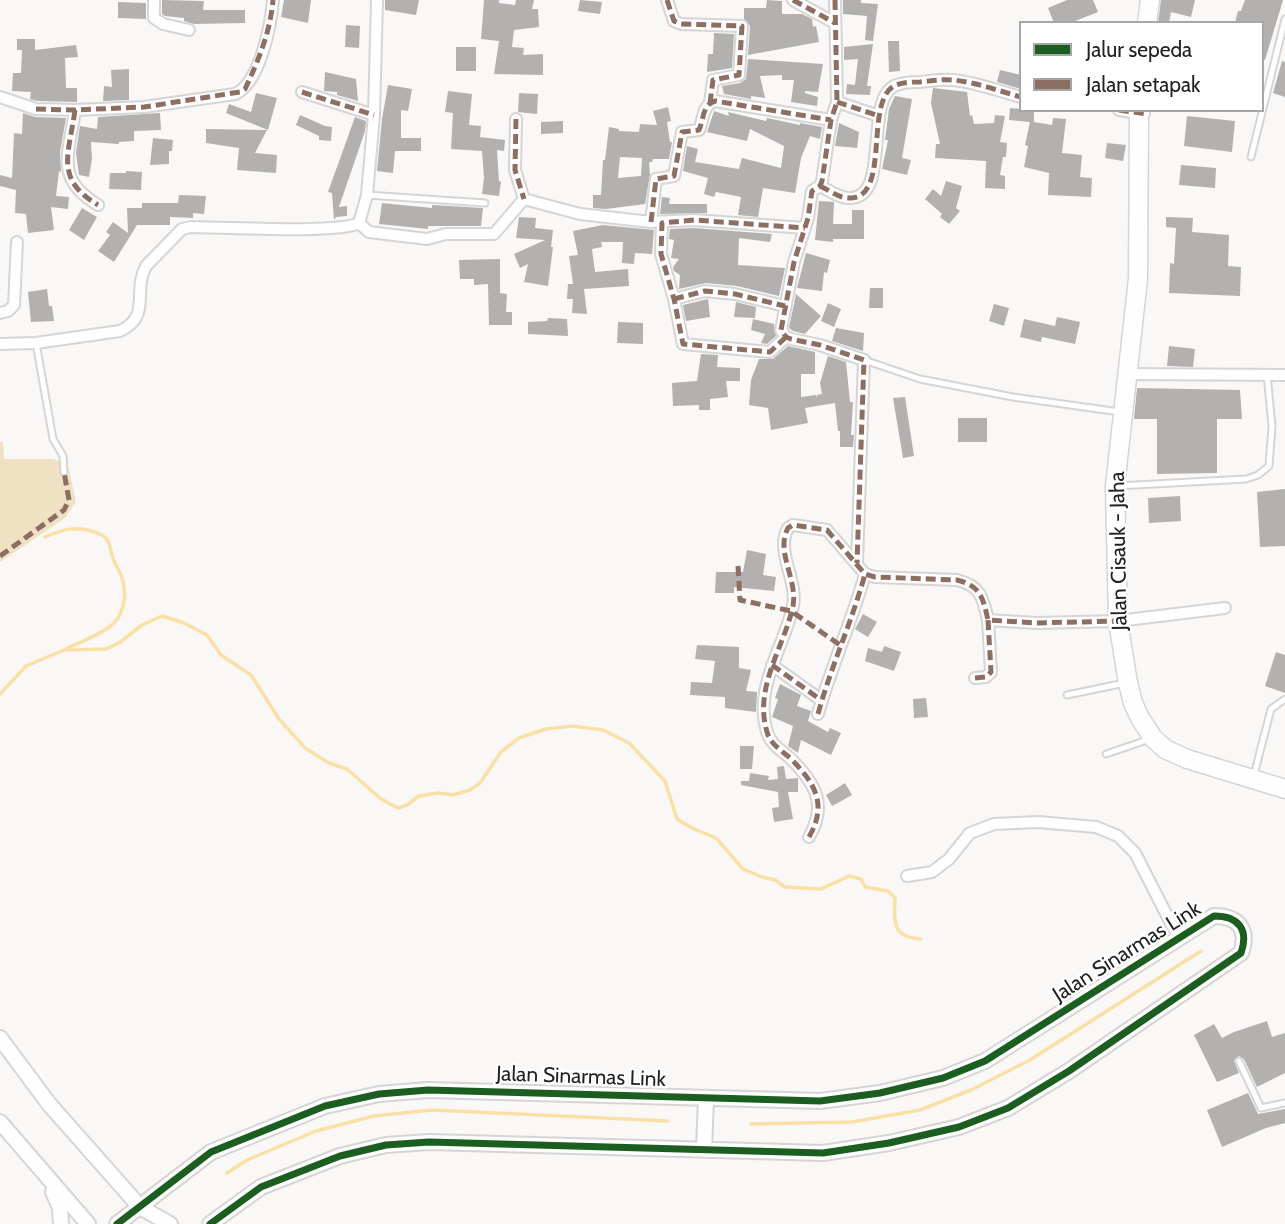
<!DOCTYPE html>
<html>
<head>
<meta charset="utf-8">
<style>
	body { margin:0 }
	#map { position:relative; width:1285px; height:1224px; overflow:hidden; background:#f9f8f7; font-family:Cabin,sans-serif }
	canvas { display:block }
	.legend { position:absolute; left:1019px; top:21px; width:245px; height:91px; box-sizing:border-box; background:#fff; border:2px solid #a7a7a6; margin:0; padding:9px 12px; list-style:none; font-size:21px; color:#232221 }
	.legend li { display:flex; align-items:center; gap:14px; height:35px }
	.legend b { width:35px; border:2px solid #a7a7a6 }
</style>
</head>
<body>
<div id="map">
<canvas width="1285" height="1224"></canvas>
<ul class="legend">
<li><b style="height:9px;background:#1b5e20"></b>Jalur sepeda</li>
<li><b style="height:9px;background:#8d6e63"></b>Jalan setapak</li>
</ul>
</div>
<script>
const ctx = document.querySelector('canvas').getContext('2d');
ctx.lineJoin = 'round';
function fillPath(path, color) {
  ctx.fillStyle = color;
  ctx.fill(path, 'evenodd');
}
function trace(path, color, width, dash) {
  ctx.strokeStyle = color;
  ctx.lineWidth = width;
  ctx.lineCap = dash ? 'butt' : 'round';
  ctx.setLineDash(dash || []);
  ctx.stroke(path);
}
function write(font, color, halo, rows, align = 'center') {
  ctx.font = font + ' Cabin,sans-serif';
  ctx.lineWidth = 5;
  ctx.setLineDash([]);
  ctx.textBaseline = 'middle';
  ctx.strokeStyle = halo;
  ctx.fillStyle = color;
  for (const [text, x, y, turn = 0] of rows) {
    ctx.save();
    ctx.translate(x, y);
    ctx.rotate((+turn || 0) * Math.PI / 180);
    ctx.textAlign = isNaN(turn) ? turn : align;
    if (halo) ctx.strokeText(text, 0, 0);
    ctx.fillText(text, 0, 0);
    ctx.restore();
  }
}
const green = new Path2D(`
	M0,442h3l1,17h49l15,6 8,37 -11,16 -65,44z`);
const stream = new Path2D(`
	M45,537c20,-9 36,-12 57,-2 9,5 8,15 11,23 2,7 7,13 9,20 5,15 3,33 -8,45 -11,11 -34,19 -48,26
	M0,694l26,-28 38,-16 42,-1 13,-6 23,-18 20,-9 22,7 23,12 14,20 30,20 28,44 26,29 24,15 18,6 34,30 17,9 9,-3 12,-9 19,-3 15,2 17,-5 10,-7 21,-31 18,-14 27,-9 27,-3 30,4 26,13 36,38 12,38 15,9 24,10 27,31 19,8 13,3 10,7 36,2 28,-13 12,3 4,8 23,4 7,7c-1,23 -3,40 26,41
	M751,1124l101,-2 68,-12 51,-20 59,-30 171,-109
	M227,1173l20,-13 69,-29 58,-15 58,-6 236,11`);
const building = new Path2D(`
	M162,0l42,1 -1,9h42v13l-51,1 -10,-3v-3l-19,-2 -3,-2z
	M284,0h27l-3,23 -27,-6z
	M385,0h34l-3,15 -31,-5z
	M484,0h15v3l16,2 1,-5h18l-2,9h6l1,18 -25,3 -2,17 12,1 -1,7 20,-1v21l-49,-1 5,-33 -18,-2z
	M580,0l22,2 -2,12 -22,-3z
	M767,0l15,1v13h20l10,5 1,8 3,-1 3,16 -71,13 2,-29 -6,-7v-11h22z
	M843,0h18v3l17,1 -5,37 -8,-1 2,-24 -24,-2z
	M1067,0h26l5,12 -28,11h-16l-6,-15z
	M1161,0h34l-4,17 -20,-5 -2,11h-11z
	M1245,0h38l-18,60h-3v-37h-27l3,-12h3z
	M118,2l28,1v16l-28,-1z
	M346,25l14,1 -1,22 -14,-1z
	M714,33l20,1 -2,34 -25,4 1,-18h5z
	M17,39h18v11l41,-5 2,12 -13,1 1,30h11v14l-40,-1 -7,-2 1,-7 -19,-1 1,-18h8l1,-23h-5z
	M888,41h11l1,30 -11,1z
	M873,44l-6,42h4l-1,9 -24,-1 1,-10 8,1 3,-26 -14,1v-13z
	M456,47h20v24h-20z
	M748,59l75,5 -5,28 -13,-1v2l13,4 -1,9 -26,-4 3,-22h-12v-5l-22,1 5,22 -14,-2v3l-27,-5 -2,-8 18,-3 6,-4z
	M1282,61l3,1v35l-12,-4z
	M129,69v31l-26,1 1,-15 8,1 -1,-17z
	M1000,70l21,5v14l-24,-7z
	M325,72l31,7 2,22 -21,-6v-3l-13,-1z
	M388,85l24,4 -4,22 -7,-1v28h20v13h-26l-2,22 -16,-2 5,-52z
	M933,88l34,4 3,24 2,-1 2,9 20,-1 1,-8 10,1 -5,26 7,1 -1,14h-3l-3,18 5,1v13l-20,-1 1,-27 -51,-3 1,-14h4l-9,-41z
	M448,91l24,3 -3,31 12,1 -1,11 25,3 -1,11 -7,-1 2,31 2,1 -2,14 -17,-2 2,-16 -2,-27 -31,-2 2,-36 -8,-1z
	M256,93l21,5 -9,32 -42,-17 3,-9 22,8z
	M519,93l19,1 -1,20 -19,-2z
	M895,96l17,3 -10,59 9,2 -4,15 -25,-6 6,-29h-3l4,-31z
	M668,107l3,14 -4,1 3,20h2l-3,17h-16l-1,3h-3l1,13 -5,29 -39,5 -13,-1v-13h8l2,-35h2l4,-33 10,2v2l20,1 1,-8 17,1 -4,-14zM620,157l22,1 -1,18 -23,2z
	M1010,108l24,2v12l18,3 1,-7 13,1 -4,34 20,2 -2,22 12,1 -1,19 -43,-2 1,-22 -25,-6 4,-21 -3,-1 5,-23 -21,-2z
	M714,111l15,5 -1,-4 38,9 1,-3 33,7v-2l22,4 -2,12 -10,-3 -9,22 -6,35 -32,-5 -5,29 -20,-2 3,-18 -25,-5 -2,5 -10,-3 4,-16 -25,-7 4,-25 11,3 -3,13 44,7 3,-11 39,10 3,-22 -34,-17 -3,12 -40,-9z
	M23,113l12,4 31,1 -6,34 1,20 -2,-1 -3,25 13,1 -1,12 -17,-2 3,23 -26,3 -2,-19 -11,-1 1,-23 -16,-4v-11l12,3 2,-45 8,1z
	M160,113l1,17 -27,1v10l-15,1v2l-28,-2 1,17 -3,18 -10,-2 -3,-22 4,-27 17,3 1,-12z
	M300,115l25,11 7,1 -1,14 -12,-1v-4l-23,-11z
	M1187,116l48,5 -3,31 -48,-6z
	M355,117l11,4 -1,10 -26,76 8,-1v10l-11,1 -2,3 -2,-27 -4,-1z
	M563,121v12l-22,1v-12z
	M839,123l20,9 -2,16 -22,-2z
	M206,129l61,1 -12,23 22,2 -1,18 -39,-3 2,-22 -33,-5z
	M153,138l20,2 -1,11h-3v13l-19,1z
	M1107,143l19,2 -3,16 -18,-3z
	M1181,165l35,3 -1,20 -36,-3z
	M126,171l16,1 -1,18 -32,-1 1,-16h16z
	M946,181l16,5 -6,22 4,3 -11,13 -9,-7 2,-3 -17,-15 8,-10 8,7z
	M179,195l27,1 -2,18 -11,-1v5l-23,-1v8h-33l-23,37 -16,-11 12,-16 -4,-3 7,-10 15,11 -1,-25h15v-5h36z
	M662,197l8,1 -1,6h38v9l-47,1z
	M819,201l15,1 -1,22h19v-14h12v29h-31v3l-18,-2z
	M382,203l50,5v-3l51,3 -2,18h-53v3l-49,-5z
	M82,208l15,9 -13,23 -15,-10z
	M519,217l17,1 -1,10 18,2 -2,17h2l-5,39 -24,-4 4,-18 -8,4 -6,-14 31,-14 -29,-2z
	M1166,217l27,1 -1,14 37,3 -1,31 13,1 -1,29 -71,-3 1,-30 4,1 2,-36 -10,-1z
	M603,225l51,5 -2,24 -17,-1 -1,11 -12,-1 1,-21h-22l1,5 -10,2 3,23 33,-3 1,17 -45,3 3,25 -15,-1 1,-14h-6l1,-15h5l-4,-28 9,-1 -5,-24z
	M694,228l78,6 -2,8 -31,-4 -1,27 47,3 -6,28 -42,-10 -31,-3 -27,6 1,-14 -6,-4 -1,-4 6,-8 -8,-1 3,-18 -5,-1 1,-10z
	M806,253l24,7 -3,13 -3,-1 -2,19 -25,-3z
	M500,259v34l7,1 -1,18h6v13h-23l-1,-41 -14,1v-6h-14l-1,-19z
	M870,288h13v20h-14z
	M47,289l2,17h3l2,15 -23,1 -3,-30z
	M796,294l25,22 -16,18 -12,-3 -4,-3z
	M708,299l2,18 -24,4 -3,-16z
	M736,302l20,5 -1,11 -21,-1z
	M828,303l13,6 -7,18 -13,-6z
	M994,304l15,4 -5,18 -15,-5z
	M1057,317l23,5 -5,22 -33,-7 -1,5 -21,-5 4,-18 31,7z
	M548,318l19,1 1,17 -40,-2v-12l19,-1z
	M753,319l21,5 2,12 -9,8 -6,-1 4,-9 -14,-4z
	M618,322l25,1v21l-26,-1z
	M836,328l28,5 -1,18 -31,-10z
	M788,346l27,6v22h-14v23l15,-2v3l1,-3 5,-1 -2,-11 8,-27 18,6 4,40h3l-2,33h3l-1,12h-13v-16h-2l-3,-28 -30,5 3,15 -37,7 -3,-22 -19,-3 2,-25 8,-21h14z
	M1169,346l26,3 -2,18 -26,-1z
	M701,354l17,1 -1,12 23,1v13h-14l2,16 -18,2v11h-11v-5l-26,1 -1,-23 25,-2z
	M1137,388l103,2 2,29h-25v54l-60,1v-55h-23z
	M905,397l9,59 -11,2 -10,-60z
	M958,418h29v24h-29z
	M1285,489v57l-25,1 -3,-55z
	M1180,496l1,25 -32,2 -1,-25z
	M747,550l19,4 -3,21 13,2 -2,14 -40,-4v6h-19l1,-21h27z
	M863,614l14,8 -9,15 -13,-8z
	M697,645l42,2v21l12,2 -5,21 11,1 -1,20 -31,-4v-11l-35,-2 1,-13 21,1 3,-22 -20,-2z
	M884,646l17,6 -7,19 -29,-10 3,-13 14,4z
	M1276,652l9,3v38l-20,-7z
	M780,684l21,11 -4,11 14,5 -3,10 20,11 2,-4 11,5 -10,22 -30,-15 -3,13 -10,-7 5,-20 -21,-9 6,-18 -3,-1z
	M926,698l2,19 -14,1 -1,-19z
	M740,746h14l-2,23h-12z
	M784,766l2,13 12,-1v14h-10l5,27 -19,3 -2,-14 7,-1 -1,-15 -37,-7v-4h8l1,-8 19,3 -1,4 10,-1 -1,-12z
	M845,783l7,12 -20,11 -6,-11z
	M1267,1021l5,16 13,-4v40l-28,14 -13,-28 -5,-3 -5,5 5,12 -22,9 -23,-47 20,-11 8,14 12,-6z
	M1248,1093l10,21 27,-5v14l-19,5 -44,19 -15,-37z`);
const service = new Path2D(`
	M1251,157l34,-138
	M367,195l118,8
	M36,343l17,96 10,17 1,16
	M864,360l56,19 93,18 107,15
	M1117,486l129,-7 12,-4 11,-9 3,-40 -5,-52
	M1067,695l58,-12
	M1106,754l44,-15
	M1254,775l17,-66 14,-10
	M1239,1061l22,47 24,-5`);
const minor = new Path2D(`
	M154,0v18l9,6 26,6
	M667,0l7,21 7,3 61,2 -3,49 -26,5 -3,23
	M793,0l42,23
	M835,0l2,102 -6,18 -9,61 -2,5 -8,5 -4,27 -14,44 -13,68 5,7 5,2 29,6 44,15 -7,203
	M302,92l72,23
	M0,97l36,12 39,1 69,-3 91,-13c25,-11 36,-69 38,-94
	M837,102l42,14
	M75,110c-6,44 -21,69 23,95
	M1119,110l25,4
	M516,119l-1,51 9,29
	M820,186c9,4 20,13 30,12 41,0 14,-96 44,-112 8,-4 18,-4 26,-4 11,-1 22,-3 33,-2 22,2 46,11 68,17
	M651,222l5,-43 18,-3 8,-44 17,-2c5,-11 3,-25 16,-29l116,19
	M359,223l10,9 58,7 19,-5h48l30,-35 56,15 71,8 43,-2 111,8
	M662,223l-1,31 13,45 9,45 87,8 16,-15
	M674,299l31,-8 30,3 50,12
	M0,313l8,-2 6,-6 3,-63
	M0,344l36,-1 84,-12c32,-15 12,-39 26,-65l36,-37 9,-2c30,0 147,7 168,-4l8,-28 7,-80 3,-115
	M1127,374l158,1
	M772,665l49,35
	M975,678l11,-1 5,-5 -3,-52
	M818,714c13,-48 34,-92 47,-140
	M809,837c19,-33 6,-54 -19,-79 -8,-7 -18,-13 -22,-23 -16,-46 16,-87 25,-129 5,-26 -18,-55 -5,-78l5,-3 34,5 38,44 10,3 82,3c24,6 26,18 31,40l48,3 82,-2 107,-13
	M907,876l25,-4 17,-13 21,-26 24,-9 44,-2 58,5 22,9 17,17 44,86`);
const tertiary = new Path2D(`
	M0,1038l49,66 91,103 30,17
	M0,1122l88,102
	M704,1150l2,-52
	M53,1192l7,16 1,16
	M117,1224l94,-72 114,-46 54,-12 49,-4 392,11 60,-8 63,-15 42,-17 229,-145c25,0 35,14 27,37l-172,118 -61,37 -49,19 -70,16 -66,10 -394,-11 -43,3 -46,11 -79,31 -51,37`);
const primary = new Path2D(`
	M1147,23l3,-23
	M1139,110l-1,169 -23,207 3,135 10,62 5,20 7,15 13,20 12,11 22,10 98,30`);
const quiet = new Path2D(`
	M667,0l7,21 7,3 61,2 -3,49 -26,5 -3,23
	M793,0l42,23
	M835,0l2,102 -6,18 -9,61 -2,5 -8,5 -4,27 -14,44 -13,68 5,7 5,2 29,6 44,15 -7,203
	M302,92l72,23
	M837,102l42,14
	M36,109l39,1 69,-3 96,-15 5,-3c14,-30 25,-56 28,-89
	M75,110c-6,44 -21,69 23,95
	M1119,110l28,4
	M516,119l-1,51 9,29
	M820,186c9,4 20,13 30,12 41,0 14,-96 44,-112 8,-4 18,-4 26,-4 11,-1 22,-3 33,-2 22,2 46,11 68,17
	M651,222l5,-43 18,-3 8,-44 17,-2c5,-11 3,-25 16,-29l116,19
	M674,299l31,-8 30,3 50,12
	M786,337l-16,15 -87,-8 -9,-45 -13,-45 1,-31 32,-3 111,8
	M0,556l64,-46 5,-10 -5,-28
	M738,566l2,34 51,11 49,34
	M772,665l49,35
	M975,678l11,-1 5,-5 -3,-52
	M818,714c13,-48 34,-92 47,-140
	M809,837c19,-33 6,-54 -19,-79 -8,-7 -18,-13 -22,-23 -16,-46 16,-87 25,-129 5,-26 -18,-55 -5,-78l5,-3 34,5 38,44 10,3 82,3c24,6 26,18 31,40l48,3 82,-2`);
const cycleway = new Path2D(`
	M117,1224l94,-72 114,-46 54,-12 49,-4 392,11 60,-8 63,-15 42,-17 229,-145c25,0 35,14 27,37l-172,118 -61,37 -49,19 -70,16 -66,10 -394,-11 -43,3 -46,11 -79,31 -51,37`);
const streetNames = [
	["Jalan Cisauk - Jaha",1119,551,-91],
	["Jalan Sinarmas Link",1127,952,-32],
	["Jalan Sinarmas Link",581,1077,2]
];
fillPath(green, '#efe1c2');
trace(stream, '#fbe0a6', 3.5);
fillPath(building, '#b2b1b0');
trace(service, '#d6d5d4', 9);
trace(minor, '#d6d5d4', 14);
trace(tertiary, '#d6d5d4', 18);
trace(primary, '#d6d5d4', 21);
trace(service, '#fefefe', 5);
trace(minor, '#fefefe', 10);
trace(tertiary, '#fefefe', 14);
trace(primary, '#fefefe', 18);
trace(quiet, '#8d6e63', 5, [10, 5]);
trace(cycleway, '#1b5e20', 7);
write('21px', '#232221', '#fff', streetNames);
</script>
</body>
</html>
